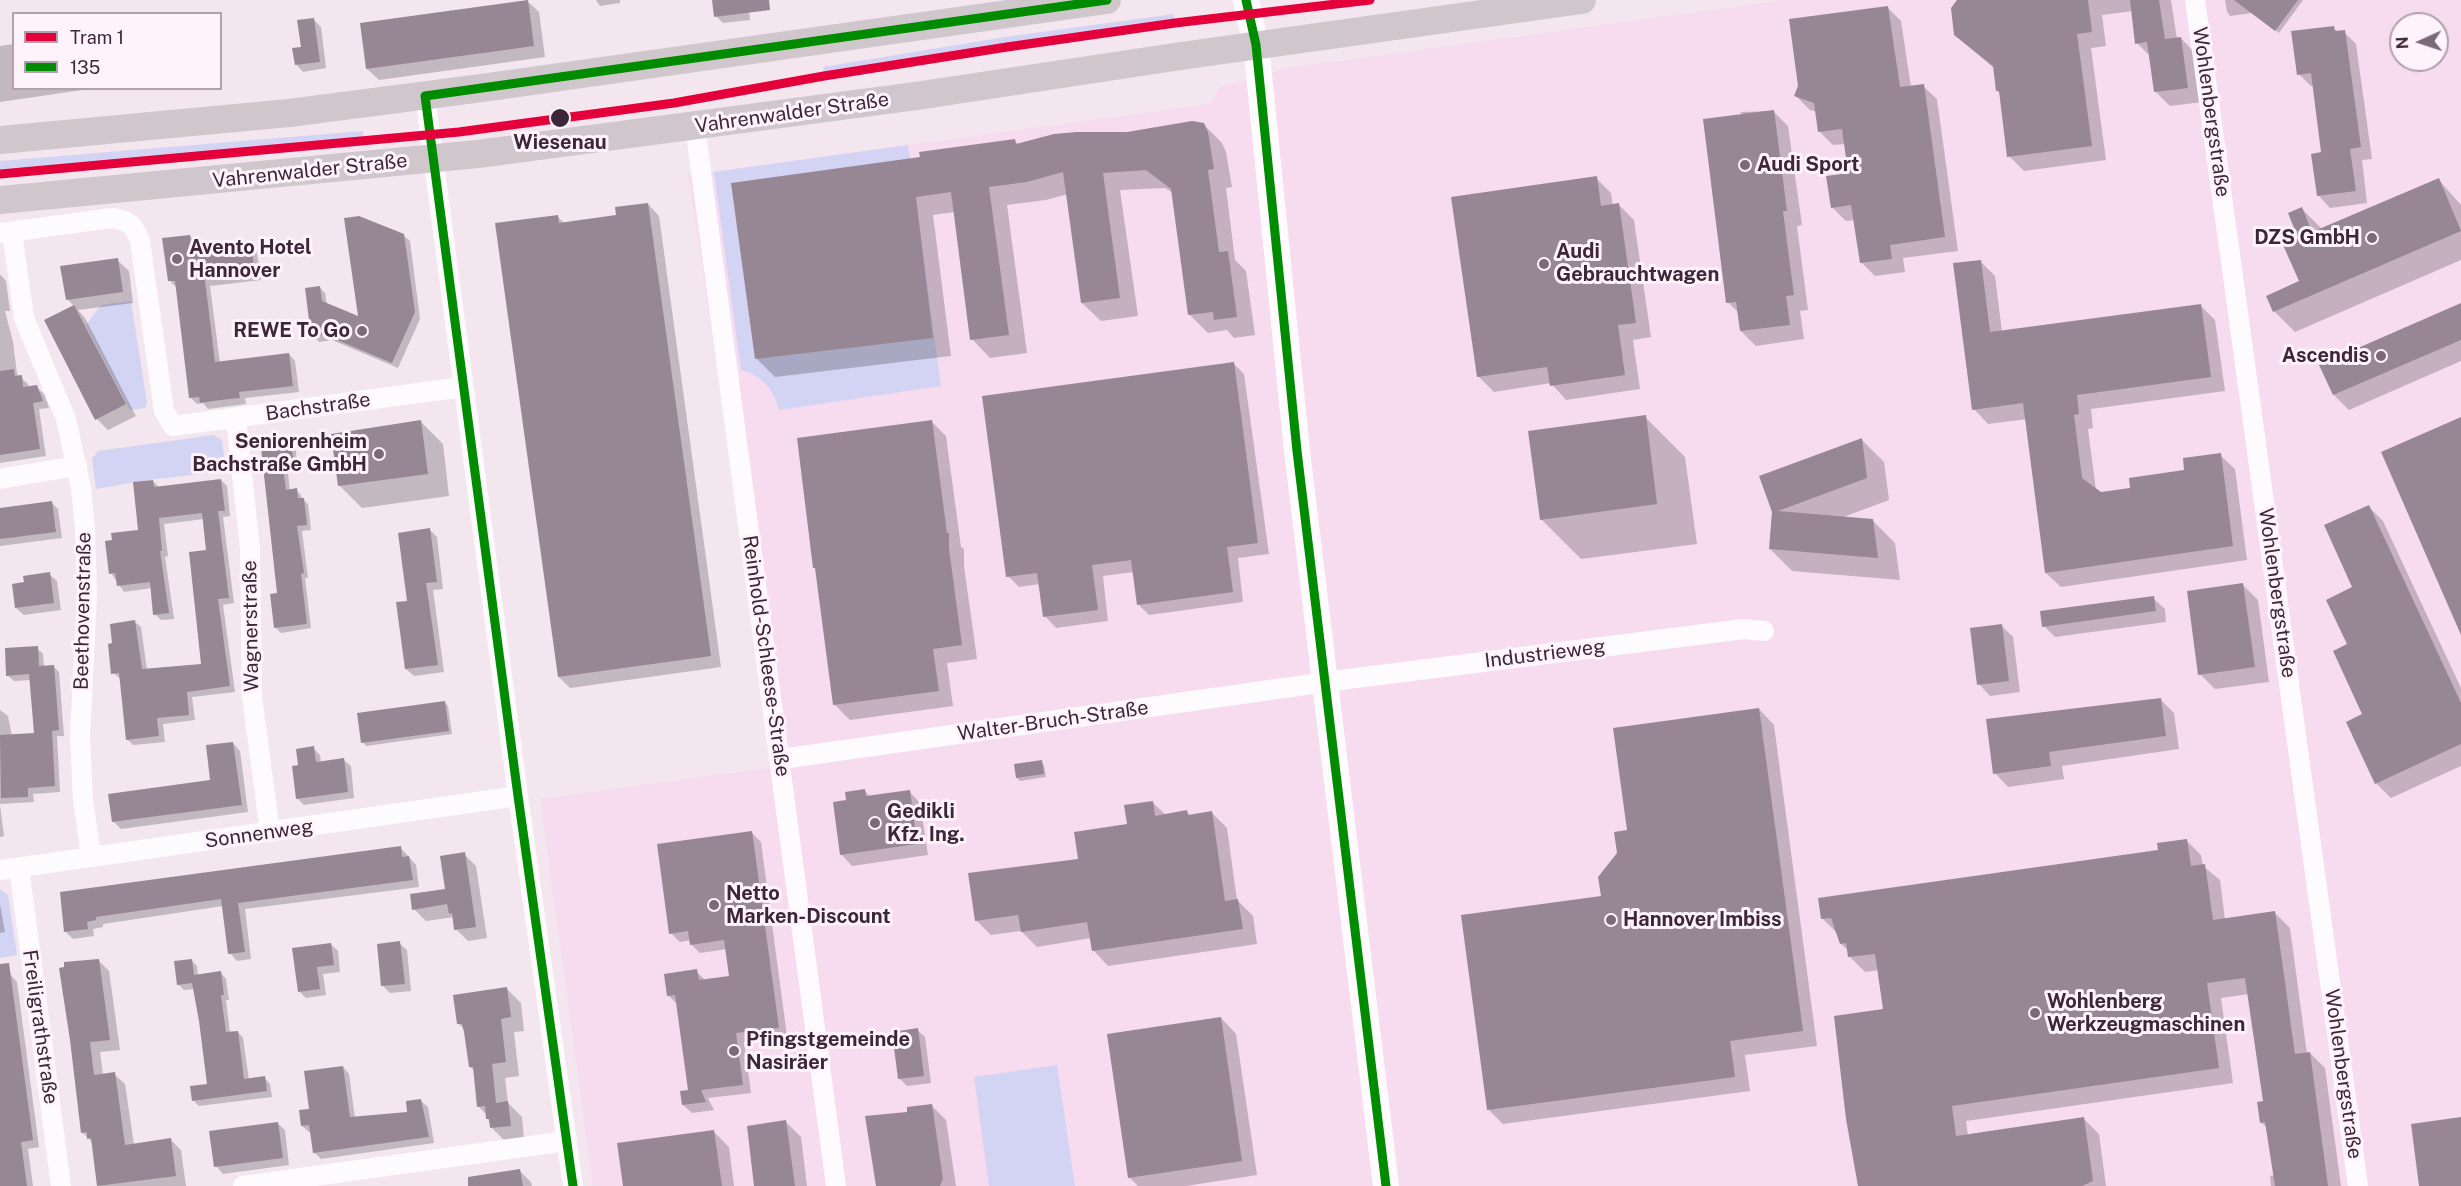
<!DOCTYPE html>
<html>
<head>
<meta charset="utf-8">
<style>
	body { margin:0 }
	#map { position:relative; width:2461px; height:1186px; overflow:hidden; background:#f3e6ef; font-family:"Public Sans",sans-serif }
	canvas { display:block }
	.legend { position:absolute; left:12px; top:12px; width:210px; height:78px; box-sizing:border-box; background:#fef3fb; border:2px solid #b0a1ad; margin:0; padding:8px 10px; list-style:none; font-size:18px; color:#3c2637 }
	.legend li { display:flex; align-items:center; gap:12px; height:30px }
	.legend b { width:30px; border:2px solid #b0a1ad }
	.north { position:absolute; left:2389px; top:12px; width:60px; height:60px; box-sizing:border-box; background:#fef3fb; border:2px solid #b0a1ad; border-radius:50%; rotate:267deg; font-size:16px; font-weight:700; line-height:24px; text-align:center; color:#3c2637 }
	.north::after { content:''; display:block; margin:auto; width:21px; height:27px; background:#7c6977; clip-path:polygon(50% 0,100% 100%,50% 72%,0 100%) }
</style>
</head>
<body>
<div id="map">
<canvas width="2461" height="1186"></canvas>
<ul class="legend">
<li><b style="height:8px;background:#e4003a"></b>Tram 1</li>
<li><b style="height:8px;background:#008b00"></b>135</li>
</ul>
<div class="north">N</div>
</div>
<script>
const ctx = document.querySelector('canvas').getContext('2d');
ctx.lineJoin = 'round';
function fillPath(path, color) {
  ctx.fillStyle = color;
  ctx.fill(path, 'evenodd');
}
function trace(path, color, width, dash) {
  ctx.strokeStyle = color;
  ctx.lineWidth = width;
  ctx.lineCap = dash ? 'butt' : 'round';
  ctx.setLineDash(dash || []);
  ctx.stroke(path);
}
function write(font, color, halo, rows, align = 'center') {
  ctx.font = font + ' "Public Sans",sans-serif';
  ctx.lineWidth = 6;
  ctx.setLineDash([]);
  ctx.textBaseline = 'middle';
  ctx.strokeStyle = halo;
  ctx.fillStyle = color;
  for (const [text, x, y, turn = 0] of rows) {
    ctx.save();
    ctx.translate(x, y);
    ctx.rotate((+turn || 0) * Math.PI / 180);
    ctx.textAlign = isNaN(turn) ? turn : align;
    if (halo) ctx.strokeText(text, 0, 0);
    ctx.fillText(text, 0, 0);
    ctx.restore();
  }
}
const built = new Path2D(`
	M1784,0h677v1186h-1868l-53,-387 234,-32 -48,-342 -38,-250 522,-71 10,-17 68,-19zM2401,24h36v36h-36z`);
const green = new Path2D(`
	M1174,14l1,9 -351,53 -1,-9 182,-30z
	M363,131l1,15 -364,32v-17z
	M908,145l33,241 -162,24c-5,-21 -17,-34 -38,-40l-27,-198z
	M131,301l16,102 -2,5 -15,2 -44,-85 15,-20z
	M214,435l8,5 4,31 -77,9 -53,9 -4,-30 6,-8z
	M0,889l8,6 9,60 -17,3z
	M1057,1065l18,121h-86l-15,-109z`);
const shadow = new Path2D(`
	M596,0h24v3l-20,3z
	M714,0h34l2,20 -27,3 -7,-7z
	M1958,0h213l6,39 4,-1 14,15 7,49 -32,4 -15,-15 -4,-34 -14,-14 -4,-32 -31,4 4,31 -15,2 15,112 -82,11 -15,-15 -8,-62 -4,-3 -2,-22 -40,-34z
	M2225,0h78l-24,33 -27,-20 -22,3 -3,-4z
	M527,1l12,11 6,45 -166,23 -12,-11z
	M1887,7l14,14 10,66 12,-1 14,13 21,152 -55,7 2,14 -30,4 -14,-14 -6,-42 -9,1 -14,-14 18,-33 -5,-30 -12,1 -13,-13 -3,-20 -7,-2 -14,-14z
	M313,19l8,8 5,41 -23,4 -7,-8z
	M2333,28l5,4h6l12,12 16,115 -10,1 5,43 -37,5 -12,-13 5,-41 -9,-68h-3l-12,-12z
	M14,44v44h82l-96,14v-56z
	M1773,111l15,15 14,99 -5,1 11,84 -8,1 4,28 -48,7 -15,-15 -2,-18 -11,-11 13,-190z
	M1203,124l19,19 4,9 6,35 -6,1 9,72 11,11 9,64 -21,3 -7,-8 -19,3 -18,-18 -17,-122 -8,-5 -45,2 18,126 -37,5 -19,-18 -14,-109 -22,6 -39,5 20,148 -37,5 -18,-19 -17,-127 -22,3 18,141 -176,21 -18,-18 164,-201 94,-17 4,4z
	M1596,178l15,15 2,13 6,-1 15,15 17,117 -18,3 7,49 -74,11 -15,-17 -57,9 -16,-16z
	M2438,179l23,26v55l-166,72 -21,-21 27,-29 1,-73 20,20z
	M648,204l11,12 62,451 -151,21 -11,-11 -2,-461 8,8 53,-8z
	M403,235l7,6 10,78 -22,49 -66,-28 -13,2 -6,-6 6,-49 6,6 2,12 32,14z
	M190,236l6,7 2,10 53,-7 6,6 4,28 -51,6 10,77 69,-9 6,7 4,31 -54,6 1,6 -38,5 -5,-6 -6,1 -6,-6 -14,-110 -7,-7z
	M117,260l12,11 4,32 -55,7 7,8 51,98 -28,14 -11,-11 -23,-113 -7,-7z
	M1980,261l15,15 7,56 199,-26 14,14 10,71 -134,18 2,19 -5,1 8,61 4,3 32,-4 54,-18 34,-16 15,14 12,91 -186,27 -15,-14 -19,-154 -39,5 -14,-15z
	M0,274l6,7 4,30h-5l8,31 4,32 11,10 1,4 7,-1 8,7 5,14 -10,1 7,47 -46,7z
	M2461,304v57l-112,49 -15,-15 -13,-29z
	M1233,363l11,11 25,180 -31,4 5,44 -94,13 -11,-11 -4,-32 -31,4 5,45 -52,7 -11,-12 -5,-32 -21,3 -11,-11z
	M1645,417l40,40 12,87 -116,15 -40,-40z
	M931,421l15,15 15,111 3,2v17l13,93 -30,4 6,43 -103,14 -15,-15z
	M421,422l22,22 6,52 -87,12 -23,-23z
	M290,437l5,5 2,21 -10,1 3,27 6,-1 5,5 1,4 6,5 3,26 -9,1 6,47h-3l6,50 -30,5 -5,-5 3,-34 -18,-153z
	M1862,440l22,22 5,38 -48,18 31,2 23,23 5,37 -108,-9 -22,-22 3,-37z
	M221,480l6,6 3,30 -7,1 11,86 -11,2 12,87 -43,5 3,23 -32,4 2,18 -32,3 -6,-6 -6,-60 -8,-6 1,-29 21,-22 6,5 6,43 55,-5 6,-113 -4,-33 -40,5 4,32 -3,1 9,62 -13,1 -6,-6 -3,-26 -28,4 -13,-19 29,-42 13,-50 6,6z
	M52,503l6,6 4,29 -62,8v-37z
	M2368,506l15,15 78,167v78l-70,32 -15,-15 -12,-68 -15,-70z
	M430,530l7,7 6,52 -10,1 11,82 -30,4 -8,-7 2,-67z
	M49,574l8,7 4,29 -37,5 -8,-7 10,-25z
	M2243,585l15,15 11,82 -54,7 -15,-15z
	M2153,598l12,11 1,13 -111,15 -11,-11z
	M2002,626l11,11 7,55 -30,4 -11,-12z
	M37,648l6,6 1,13 9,-1 6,6 5,64h-7l3,56 -27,2 1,8 -34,2v-94l8,6 4,20 24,-1 -5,-55 -17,1 -7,-6z
	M2161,700l13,13 5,36 -117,17 2,13 -56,8 -13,-14 -7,-53z
	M445,703l3,3 4,28 -86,12 -3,-4z
	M1759,709l15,16 43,321 -72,9 5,36 -247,33 -15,-15 114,-212 16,-43 11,-22z
	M233,743l7,8 8,61 -127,17 -8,-8 99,-39z
	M313,748l7,7 1,8 23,-3 7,6 3,32 -50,7 -7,-7 3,-32z
	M1041,762l3,3 2,12 -26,4 -3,-3z
	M865,791l5,6 39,-6 11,12 8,52 -76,11 -11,-12 7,-52z
	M1153,803l13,12 21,-3 4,4 21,-3 15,15 10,72 16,16 4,28 -149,22 -15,-16 -2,-12 -54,9 -16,-16 -30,4 -15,-15 104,-60 48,-35z
	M0,805l4,31 -4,1z
	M752,833l9,9 26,194 -43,6 7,51 -43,5 6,12 -22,3 -9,-8 7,-14 -12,-86 -10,-10 28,-24 10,10 25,-4 -4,-28 -27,4 -9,-9v-4l-11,2 -9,-9z
	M2186,840l15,15 2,11 17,14 5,40 50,-7 15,15 17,126 3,-1 15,15 16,118h-70l-1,-10 5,-1 -7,-46 -7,-7 4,-20 -16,-108 -28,4 12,85 -267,38 2,15 116,-17 15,15 7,52h-246l24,-175 -5,-41 -14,2 -15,-15 -1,-6 -8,-7 -4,-11 -15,-15 337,-66z
	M400,847l16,18 3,22 -174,22 6,50 -14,2 -7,-8 -7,-47 -120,18v3l-10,2 1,7 -21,3 -7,-7 -5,-38z
	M464,854l12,12 11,72 -19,3 -12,-12 -2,-12 -28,4 -12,-12 32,-19z
	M0,904l5,28 -5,1z
	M399,943l8,7 4,41 -21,2 -7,-7z
	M331,944l7,7 2,21 -17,2 3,21 -20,3 -7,-7z
	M98,960l11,11 11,79 -20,2 3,23 11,-1 11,10 9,61 37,-5 10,10 5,36h-87l-6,-43 -11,-11 -10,-92z
	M191,960l6,6 1,10 23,-3 5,6 3,21h-3l4,33 8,-1 5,6 6,42 16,-2 5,6 2,13 -73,9 -5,-5 15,-16 -14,-96 -11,1 -6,-6z
	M10,974l7,8 22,165 -11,2 5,37h-33v-210z
	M507,989l14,14 3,28 -10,1 5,44 -14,2 3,25 14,14 2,22 -19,2 -14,-14 -4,-12 -9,-9 -3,-35 -5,-4 -5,-37 -6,-6z
	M1221,1018l15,16 21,141 -71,11h-48l-9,-9z
	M917,1030l8,7 6,46 -24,3 -7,-7z
	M343,1067l6,7 6,44 54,-4 12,-13 7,6 6,36 -113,16 -7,-7 -2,-20h-3l-7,-6z
	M931,1105l15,15 10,66h-78l31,-73z
	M786,1122l15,15 6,49h-51z
	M277,1123l8,7 4,35 -66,9 -7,-8z
	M714,1132l15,15 5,39h-109z
	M520,1171l11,11 1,4h-59z`);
const building = new Path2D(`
	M528,0l6,46 -168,23 -6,-46z
	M712,0h57l1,10 -56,7z
	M1957,0h131l4,32 -15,2 15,112 -85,11 -8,-66h-3l-3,-25 -39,-31 -3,-27z
	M2130,0h29l6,39 16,-2 7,51 -34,4 -7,-50 -12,2z
	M2234,0h64l-23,31z
	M1888,6l12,81 24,-3 21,153 -55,8 2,14 -32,4 -9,-58 -20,3 -5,-32 22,-3 -6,-44 -24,3 -4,-29 -20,-7 4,-10 -9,-67z
	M314,18l6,44 -25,3 -3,-17 9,-1 -4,-27z
	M2334,26l1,5 10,-1 16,117 -11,2 6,42 -39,5 -6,-42 10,-2 -10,-79 -14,2 -6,-44z
	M1774,110l13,101h-4l11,84 -8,1 4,29 -50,6 -4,-29 -10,1 -23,-184z
	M1192,121l12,2 4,9 6,37 -6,1 11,82 9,-1 9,66 -23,3 -1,-8 -25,3 -17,-126 -25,-19 -43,3 17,125 -39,5 -18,-131 -36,10 -38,5 20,148 -39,5 -19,-148 -35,5 17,141 -178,21 -24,-176 189,-26 -1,-5 96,-13 1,5 38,-10 23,-2h50z
	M1597,176l4,30 18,-3 17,120 -18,2 7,50 -75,11 -3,-19 -70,10 -26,-180z
	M2439,178l22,53 -188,81 -7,-16 33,-15 -16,-36 15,-7 -10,-25 14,-6 10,25z
	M648,203l63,453 -153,21 -63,-454 63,-8 1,8 57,-8 -1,-8z
	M359,216l45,18 11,78 -23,51 -67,-28 -14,1 -6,-48 15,-2 2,15 36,15 -14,-98z
	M190,235l3,17 58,-8 4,29 -50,7 10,82 74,-9 4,33 -54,6 1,6 -20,2 -20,3 -1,-6 -10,1 -14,-117h-7l-6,-43z
	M118,258l5,34 -57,8 -6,-34z
	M1981,260l9,72 211,-28 10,73 -134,18 2,19 -5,1 8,63 19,14 29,-4 -1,-10 55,-8 -1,-12 38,-5 12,93 -188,27 -22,-170 -51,7 -19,-147z
	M2461,303v37l-128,55 -14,-30z
	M74,305l52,99 -31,16 -51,-100z
	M1234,362l24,181 -31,4 6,45 -96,13 -6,-45 -39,5 6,45 -55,7 -6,-44 -31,4 -24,-181z
	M14,369l1,7 7,-1 1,12 14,-2 6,16 -10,2 7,46 -40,6v-84z
	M1646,415l11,89 -117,16 -12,-89z
	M2461,417v218l-80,-183z
	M421,420l7,54 -90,12 -7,-52z
	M932,420l15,113h2v16l13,96 -29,4 6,42 -106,14 -18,-137h-2l-16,-130z
	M290,435l3,23 -11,2 4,30 11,-2 1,10h6l3,27 -10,1 7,47 -3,1 6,50 -33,4 -4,-34 7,-1 -17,-154z
	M1862,438l5,40 -89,33 95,8 5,39 -109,-9 3,-37 -13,-36z
	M221,479l4,32h-7l11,87 -11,1 12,87 -43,6 2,23 -32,3 2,18 -33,4 -7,-67 -8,1 -3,-30 4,-1 -2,-19 25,-4 7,49 59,-5 -12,-112 17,-2 -4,-37 -43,5 3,33h-2l9,62 -16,2 -3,-33 -33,4 -2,-13 -6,1 -4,-33 7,-1 -1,-7 27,-3 -5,-48 20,-2 1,7z
	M52,501l4,31 -56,7v-31z
	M2369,505l92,198v41l-86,40 -29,-62 16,-8 -29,-63 14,-7 -21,-44 26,-13 -28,-62z
	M430,528l7,54 -11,1 12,82 -33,4 -9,-67 11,-1 -9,-68z
	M50,572l4,31 -39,5 -3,-24 12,-2 -1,-6z
	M2243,583l12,84 -57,8 -11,-84z
	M2154,596l2,15 -114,16 -2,-16z
	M2002,624l7,57 -32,4 -7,-57z
	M38,646l1,20 15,-1 5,65 -7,1 3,55 -27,2v9l-27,1 -1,-63 34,-2 -5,-59 -23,2 -1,-28z
	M2161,698l5,38 -117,16 2,14 -58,8 -7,-55z
	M445,701l4,30 -88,12 -4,-30z
	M1759,708l44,323 -73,10 5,36 -248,33 -26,-195 140,-19 -3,-19 19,-24 -3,-21 13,-2 -14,-102z
	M233,742l9,63 -130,17 -4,-28 102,-14 -4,-35z
	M314,746l2,16 28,-4 4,34 -52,7 -4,-33 6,-1 -2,-16z
	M1042,760l2,14 -28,4 -2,-14z
	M865,789l1,7 44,-6 7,54 -77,11 -7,-53 13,-2 -1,-8z
	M1153,801l2,15 32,-6 1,5 24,-4 13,90 13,-2 5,30 -151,22 -5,-29 -66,10 -3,-17 -43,6 -7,-48 110,-14 -4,-27 53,-8 -3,-19z
	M752,831l27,197 -43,5 7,52 -42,5 5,12 -24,3 -2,-14 8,-1 -13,-95 -8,1 -3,-22 33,-5 2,11 30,-4 -5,-36 -34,5 -2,-14 -19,3 -12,-90z
	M2187,839l4,27 14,-2 8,56 62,-9 20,143 15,-2 18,134h-53l-10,-64 -5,1 -3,-21 6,-1 -18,-123 -38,5 12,85 -267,38 4,30 128,-19 9,64 -11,5h-224l-12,-67 -12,-103 49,-7 -8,-55 -27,3 -2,-14 -6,1 -9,-26 -10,1 -3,-21 340,-48 -1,-7z
	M401,846l1,11 7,-1 4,24 -175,23 7,49 -17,2 -7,-55 -125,18v3l-9,2 1,7 -24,3 -4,-40z
	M465,852l11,75 -22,3 -2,-17 -3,1 -2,-10 -35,6 -2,-16 35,-5 -5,-33z
	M400,941l5,43 -24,2 -4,-42z
	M331,943l3,22 -17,2 3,22 -22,3 -6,-44z
	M99,959l11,81 -20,2 4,33 21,-3 10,73 46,-7 5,38 -79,10 -6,-48 -4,1v-7l-6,1 -11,-93 -11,-72 5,-1v-5z
	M192,959l2,16 27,-4 3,24h-3l5,37 12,-1 6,48 21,-3 2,15 -75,10 -2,-15 17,-2 -8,-63 -7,-38 -15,2 -3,-24z
	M9,963l24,177 -12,2 6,44h-27v-222z
	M507,987l4,30 -10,2 5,43 -14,2 4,39 12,-2 3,25 -21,2 -1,-9h-3l-1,-13 -8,1 -4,-40h-4l-5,-35 -2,-8h-5l-4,-29z
	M1221,1017l21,144 -114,17 -21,-144z
	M918,1028l6,48 -26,3 -6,-47z
	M343,1066l7,51 57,-5 -1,-11 15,-2 8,38 -116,16 -4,-28 -8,1 -2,-16 10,-1 -5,-38z
	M932,1104l11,75 -3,7h-64l-11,-70 42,-4v-5z
	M2461,1117v69h-42l-8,-62z
	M786,1120l9,66h-41l-7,-60z
	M278,1122l5,36 -69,9 -5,-36z
	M714,1130l8,56h-99l-6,-43z
	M520,1169l3,17h-55v-9z`);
const minor = new Path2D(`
	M2195,0l163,1186
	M425,96l93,700 55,390
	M695,126l141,1060
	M12,232l12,86 42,101 15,69 4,40 2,67 -7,142 3,63 8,56
	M0,233l112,-15c17,2 22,7 28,23l24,170 9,15 290,-39
	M236,419l14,129 2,149 18,135
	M0,479l77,-13
	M781,759l567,-80 396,-50 20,2
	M19,867l42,319
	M0,870l518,-74
	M243,1186l324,-45`);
const tertiary = new Path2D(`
	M1246,0l10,45 41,406 89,735`);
const secondary = new Path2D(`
	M0,140l289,-27 193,-25 625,-88
	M0,200l478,-46 438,-58 265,-40 401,-56`);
const bus1 = new Path2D(`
	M1246,0l10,45 41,406 89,735
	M573,1186l-55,-390 -93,-700 682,-96`);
const tram1 = new Path2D(`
	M0,174l459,-42 215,-29 150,-27 183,-29 168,-24 195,-23`);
const markers = [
	[560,118,10,"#3c2637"],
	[1745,165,6,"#7c6977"],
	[2372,238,6,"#7c6977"],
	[177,259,6,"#7c6977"],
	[1544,264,6,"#7c6977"],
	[362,331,6,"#7c6977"],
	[2381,356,6,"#7c6977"],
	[379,454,6,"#7c6977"],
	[875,823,6,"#7c6977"],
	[714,905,6,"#7c6977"],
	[1611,920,6,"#7c6977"],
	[2035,1013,6,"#7c6977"],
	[734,1051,6,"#7c6977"]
];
const streetNames = [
	["Wohlenbergstraße",2211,112,82],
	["Vahrenwalder Straße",792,113,-8],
	["Vahrenwalder Straße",310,171,-6],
	["Bachstraße",318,407,-8],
	["Wohlenbergstraße",2277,593,82],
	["Beethovenstraße",83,611,-89],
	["Wagnerstraße",251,626,-91],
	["Industrieweg",1545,654,-7],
	["Reinhold-Schleese-Straße",766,656,82],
	["Walter-Bruch-Straße",1053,721,-8],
	["Sonnenweg",259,834,-8],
	["Freiligrathstraße",40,1027,82],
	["Wohlenbergstraße",2343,1074,82]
];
const stopNames = [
	["Wiesenau",560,143]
];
const poiNames = [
	["Audi Sport",1757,165],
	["DZS GmbH",2360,238,"right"],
	["Avento Hotel",189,248],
	["Hannover",189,271],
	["Audi",1556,252],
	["Gebrauchtwagen",1556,275],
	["REWE To Go",350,331,"right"],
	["Ascendis",2369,356,"right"],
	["Seniorenheim",367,442,"right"],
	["Bachstraße GmbH",367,465,"right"],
	["Gedikli",887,812],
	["Kfz. Ing.",887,835],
	["Netto",726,894],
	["Marken-Discount",726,917],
	["Hannover Imbiss",1623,920],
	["Wohlenberg",2047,1002],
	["Werkzeugmaschinen",2047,1025],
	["Pfingstgemeinde",746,1040],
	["Nasiräer",746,1063]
];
fillPath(built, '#f7dcf0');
fillPath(green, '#d3d3f4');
fillPath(shadow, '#0003');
fillPath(building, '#978794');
trace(minor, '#fdfbfd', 20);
trace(tertiary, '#fdfbfd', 26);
trace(secondary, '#d0c7cd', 28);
trace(bus1, '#008b00', 9);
trace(tram1, '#e4003a', 9);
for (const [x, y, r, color] of markers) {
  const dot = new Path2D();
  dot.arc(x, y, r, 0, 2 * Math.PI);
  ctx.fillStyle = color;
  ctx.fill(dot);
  trace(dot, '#fef3fb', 2);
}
write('20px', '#3c2637', '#fef3fb', streetNames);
write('bold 20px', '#3c2637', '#fef3fb', stopNames);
write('bold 20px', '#3c2637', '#fef3fb', poiNames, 'left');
</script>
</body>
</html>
